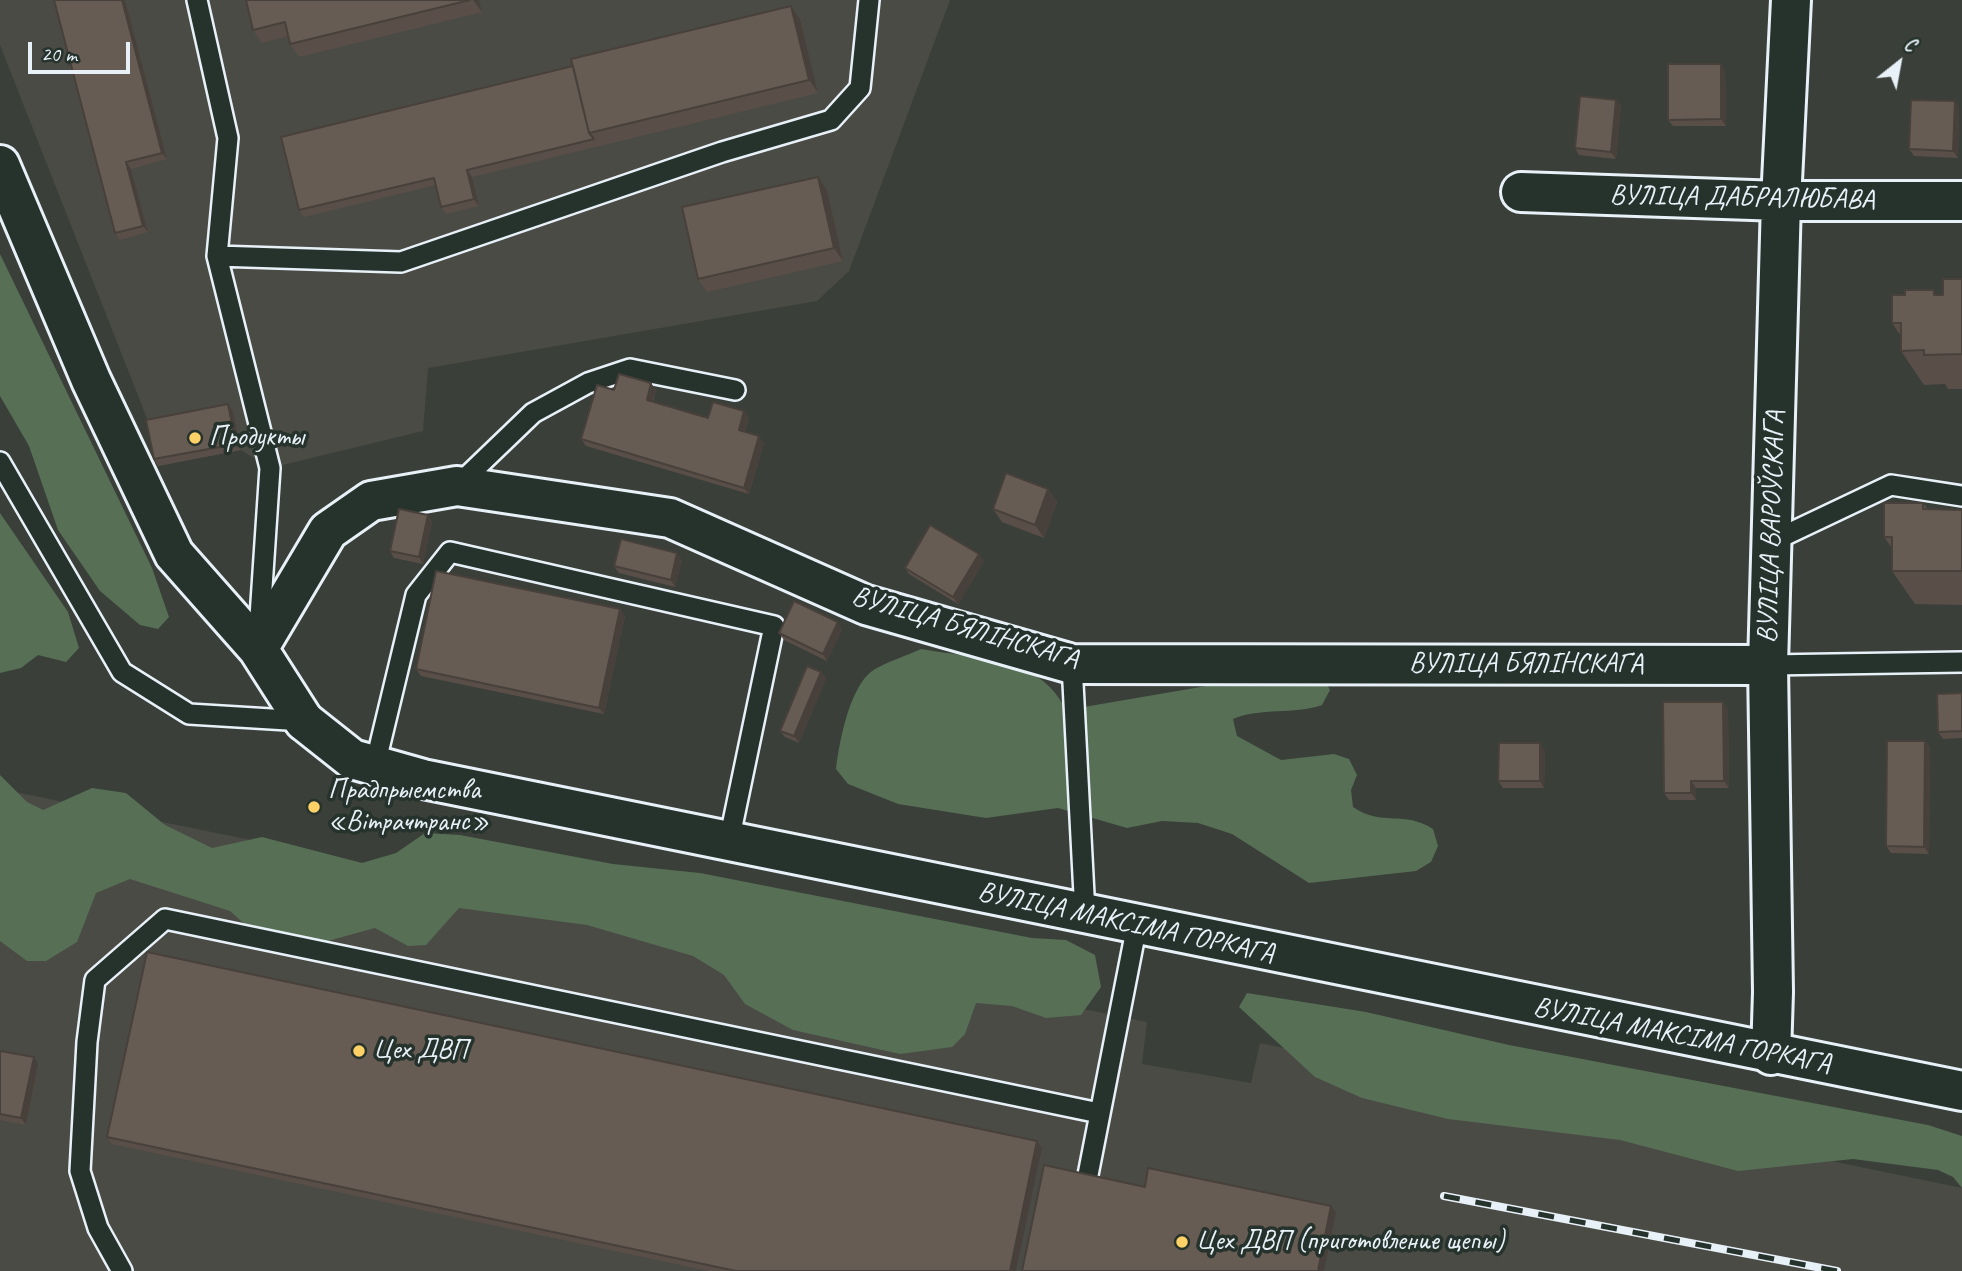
<!DOCTYPE html>
<html>
<head>
<meta charset="utf-8">
<style>
	body { margin:0 }
	#map { position:relative; width:1962px; height:1271px; overflow:hidden; background:#3a3f39; font-family:Caveat,sans-serif }
	canvas { display:block }
	.north { position:absolute; left:1864px; top:28px; width:70px; height:70px; -webkit-text-stroke:5px #26332d; paint-order:stroke; rotate:31deg; font-size:19px; font-weight:700; line-height:28px; text-align:center; color:#e8f1f8 }
	.north::after { content:''; display:block; margin:auto; width:24px; height:32px; background:#e8f1f8; clip-path:polygon(50% 0,100% 100%,50% 72%,0 100%) }
	.scale { position:absolute; left:28px; top:42px; width:102px; height:32px; box-sizing:border-box; border:4px solid #e8f1f8; border-top:0; padding-left:9px; font-size:21px; line-height:24px; white-space:nowrap; color:#e8f1f8; -webkit-text-stroke:5px #26332d; paint-order:stroke }
</style>
</head>
<body>
<div id="map">
<canvas width="1962" height="1271"></canvas>
<div class="north">С</div>
<div class="scale">20 m</div>
</div>
<script>
const ctx = document.querySelector('canvas').getContext('2d');
ctx.lineJoin = 'round';
function fillPath(path, color) {
  ctx.fillStyle = color;
  ctx.fill(path, 'evenodd');
}
function trace(path, color, width, dash) {
  ctx.strokeStyle = color;
  ctx.lineWidth = width;
  ctx.lineCap = dash ? 'butt' : 'round';
  ctx.setLineDash(dash || []);
  ctx.stroke(path);
}
function write(font, color, halo, rows, align = 'center') {
  ctx.font = font + ' Caveat,sans-serif';
  ctx.lineWidth = 7;
  ctx.setLineDash([]);
  ctx.textBaseline = 'middle';
  ctx.strokeStyle = halo;
  ctx.fillStyle = color;
  for (const [text, x, y, turn = 0] of rows) {
    ctx.save();
    ctx.translate(x, y);
    ctx.rotate((+turn || 0) * Math.PI / 180);
    ctx.textAlign = isNaN(turn) ? turn : align;
    if (halo) ctx.strokeText(text, 0, 0);
    ctx.fillText(text, 0, 0);
    ctx.restore();
  }
}
const built = new Path2D(`
	M0,0h950l-101,271 -32,30 -389,67 -5,63 -153,37 -29,-18 -83,16 -8,-40 -150,-381z
	M0,789l1147,233 -5,42 109,19 9,-40 702,145v83h-1962z`);
const green = new Path2D(`
	M0,254l152,314 17,49 -11,12 -18,-4 -40,-34 -42,-61 -29,-84 -29,-50z
	M0,513l68,99 11,36 -13,14 -28,-7 -17,13 -21,5z
	M921,649c48,9 115,7 141,54l16,5 210,-36 34,3 8,15 -8,15c-29,10 -60,2 -89,14l4,17 44,24 53,-6 15,5 8,16 -6,15 2,17c29,20 51,3 80,22l5,17 -7,16 -15,9 -107,12 -77,-49 -34,-11 -36,-2 -35,7 -69,-20 -72,10 -88,-14 -50,-20 -12,-15c3,-26 14,-86 39,-100 14,-8 31,-13 46,-20z
	M0,775l27,27 16,8 49,-22 34,5 39,32 47,23 50,-11 100,26 34,-10 29,-20 35,2 153,29 87,9 332,65 34,2 29,15 6,32 -20,28 -35,3 -34,-12 -36,-3 -11,31 -13,13 -52,7 -107,-24 -48,-26 -21,-29 -31,-19 -106,-31 -128,-17 -33,37 -18,1 -33,-18 -69,19 -35,1 -41,-37 -100,-32 -34,14 -19,49 -31,19h-19l-27,-20z
	M1247,993l119,19 143,33 419,80 34,11v52l-9,-11 -15,-7 -85,-11 -115,12 -118,-31 -172,-21 -86,-21 -47,-21 -76,-70z`);
const lane = new Path2D(`
	M197,0l31,138 -11,118 53,212 -11,164
	M217,256l184,6 321,-110 109,-32 29,-32 9,-88
	M0,462l122,210 67,42 115,7
	M457,486l76,-73 55,-30 42,-14 105,21
	M1773,541l118,-56 71,11
	M1072,664l13,250
	M1768,665l194,-3
	M375,765l41,-170 34,-43 324,74 -45,215
	M1087,1180l50,-255
	M122,1271l-24,-43 -18,-57 7,-129 8,-62 70,-61 934,194`);
const street = new Path2D(`
	M0,165l91,215 83,174 84,95 46,72
	M1521,192l260,9h181
	M258,649l70,-118 43,-30 86,-15 213,32 196,87 206,59 696,1
	M1771,1055l2,-63 -5,-327 13,-464 10,-201`);
const secondary = new Path2D(`
	M304,721l48,38 71,20 1539,312`);
const rail = new Path2D(`
	M1444,1196l393,75`);
const wall = new Path2D(`
	M125,0l42,159 -36,10 17,63 -28,8 -5,-7z
	M246,0h233l3,12 -183,45 -9,-13 -2,-8 -26,7 -9,-13z
	M791,6l9,13 18,74 -346,84 7,29 -33,8 -5,-7 -5,-22 -132,32 -5,-7 274,-144z
	M1725,70l1,56h-53l-5,-6z
	M1616,100l5,6 -5,53 -37,-4 -4,-7z
	M1955,101l4,7 -1,50 -44,-2 -5,-7z
	M827,190l16,71 -136,31 -9,-13z
	M1962,279v110h-14l-3,-5 -21,1 -23,-34v-15l-9,-13 46,-28h5z
	M614,390h42l-3,12 55,16 36,-7 5,7 -4,14 19,11 -15,51 -163,-48 -5,-7z
	M233,411l8,39 -83,16 -4,-7z
	M1048,489l9,13 -13,36 -42,-16 -9,-13z
	M1923,503l5,6 34,1v95l-47,-1 -23,-33v-23l-8,-11z
	M428,515l4,7 -9,42 -29,-6 -4,-7z
	M682,560l-7,27 -56,-14 -5,-7z
	M984,561l-26,43 -49,-30 -4,-6z
	M625,616l-21,98 -183,-38 -5,-7z
	M842,629l-15,32 -43,-21 -5,-7z
	M821,672l5,6 -27,65 -14,-6 -5,-6z
	M1962,693v45l-19,1 -5,-7z
	M1728,708l1,80h-33v12h-27l-5,-7z
	M1925,741l5,7 -1,106 -38,-1 -5,-7z
	M1545,750l-1,38h-41l-5,-7z
	M0,1051l38,13 -12,61 -26,-5z
	M107,1137l930,4 5,7 -26,123h-307l-597,-127z`);
const shadedWall = new Path2D(`
	M122,0h3l42,159 -5,-6z
	M473,0h6l3,12z
	M791,6l9,13 18,74 -9,-13z
	M1721,64l4,6 1,56 -5,-7z
	M1616,100l5,6 -5,53 -5,-7z
	M1955,101l4,7 -1,50 -5,-7z
	M126,162l5,7 17,63 -5,-6z
	M467,170l5,7 7,29 -5,-7z
	M818,177l9,13 16,71 -9,-13z
	M651,383l5,7 -5,16 -4,-6z
	M228,404l5,7 8,39 -5,-6z
	M744,411l5,7 -6,19 -4,-7z
	M759,436l5,7 -15,51 -5,-6z
	M1048,489l9,13 -13,36 -9,-13z
	M428,515l4,7 -9,42 -4,-7z
	M677,553l5,7 -7,27 -4,-7z
	M979,554l5,7 -26,43 -5,-7z
	M620,609l5,7 -21,98 -5,-6z
	M838,622l4,7 -15,32 -4,-7z
	M821,672l5,6 -27,65 -5,-7z
	M1723,702l5,6 1,80 -5,-7z
	M1925,741l5,7 -1,106 -5,-7z
	M1540,743l5,7 -1,38 -4,-7z
	M1691,781l5,7v12l-5,-7z
	M34,1057l4,7 -12,61 -5,-7z
	M1037,1141l5,7 -26,123h-6z
	M1331,1206l5,7 -12,58h-6z`);
const building = new Path2D(`
	M54,0h68l40,153 -36,9 17,64 -28,7z
	M246,0h224l-180,44 -5,-22 -32,8z
	M791,6l18,74 -220,53 -18,-74z
	M1668,64h53v55l-53,1z
	M573,66l16,67 5,6 -127,31 7,29 -33,8 -7,-29 -135,32 -18,-73z
	M1580,96l36,4 -5,52 -36,-4z
	M1911,100l44,1 -2,50 -44,-2z
	M818,177l16,71 -136,31 -16,-72z
	M1943,279h19v75l-38,1v-5l-23,1v-28h-9v-28h13v-5h29v5h9z
	M619,374l32,9 -4,17 61,18 5,-16 31,9 -5,19 20,6 -15,52 -163,-49 16,-54 17,5z
	M228,404l8,40 -82,15 -8,-39z
	M1006,473l42,16 -13,36 -42,-16z
	M1884,503h39v6l39,1v61h-70v-34h-8z
	M399,509l29,6 -9,42 -29,-6z
	M930,525l49,29 -26,43 -48,-29z
	M621,539l56,14 -6,27 -57,-14z
	M436,571l184,38 -21,99 -183,-39z
	M794,601l44,21 -15,32 -44,-21z
	M807,666l14,6 -27,64 -14,-5z
	M1962,693v38l-24,1 -1,-38z
	M1663,702h60l1,79h-33v12h-27z
	M1887,741h38l-1,106 -38,-1z
	M1499,743h41v38h-42z
	M147,952l890,189 -27,130h-274l-629,-134z
	M0,1051l34,6 -13,61 -21,-4z
	M1044,1165l101,22 3,-19 183,38 -13,65h-296z`);
const markers = [
	[195,438,7,"#ffd166"],
	[314,807,7,"#ffd166"],
	[359,1051,7,"#ffd166"],
	[1182,1242,7,"#ffd166"]
];
const streetNames = [
	["ВУЛІЦА ДАБРАЛЮБАВА",1742,198,1],
	["ВУЛІЦА ВАРОЎСКАГА",1772,527,-88],
	["ВУЛІЦА БЯЛІНСКАГА",965,628,16],
	["ВУЛІЦА БЯЛІНСКАГА",1526,665],
	["ВУЛІЦА МАКСІМА ГОРКАГА",1126,923,12],
	["ВУЛІЦА МАКСІМА ГОРКАГА",1682,1036,11]
];
const poiNames = [
	["Продукты",209,438],
	["Прадпрыемства",328,791],
	["«Вітрачтранс»",328,823],
	["Цех ДВП",373,1051],
	["Цех ДВП (приготовление щепы)",1196,1242]
];
fillPath(built, '#4b4b45');
fillPath(green, '#566f55');
trace(lane, '#e8f1f8', 24);
trace(street, '#e8f1f8', 44);
trace(secondary, '#e8f1f8', 44);
trace(lane, '#26332d', 19);
trace(street, '#26332d', 38);
trace(secondary, '#26332d', 38);
trace(rail, '#e8f1f8', 8);
trace(rail, '#26332d', 5, [16]);
fillPath(wall, '#594f48');
fillPath(shadedWall, '#48403b');
fillPath(building, '#675c54');
trace(building, '#48403b', 2);
for (const [x, y, r, color] of markers) {
  const dot = new Path2D();
  dot.arc(x, y, r, 0, 2 * Math.PI);
  ctx.fillStyle = color;
  ctx.fill(dot);
  trace(dot, '#26332d', 2.5);
}
write('28px', '#e8f1f8', '#26332d', streetNames);
write('28px', '#e8f1f8', '#26332d', poiNames, 'left');
</script>
</body>
</html>
